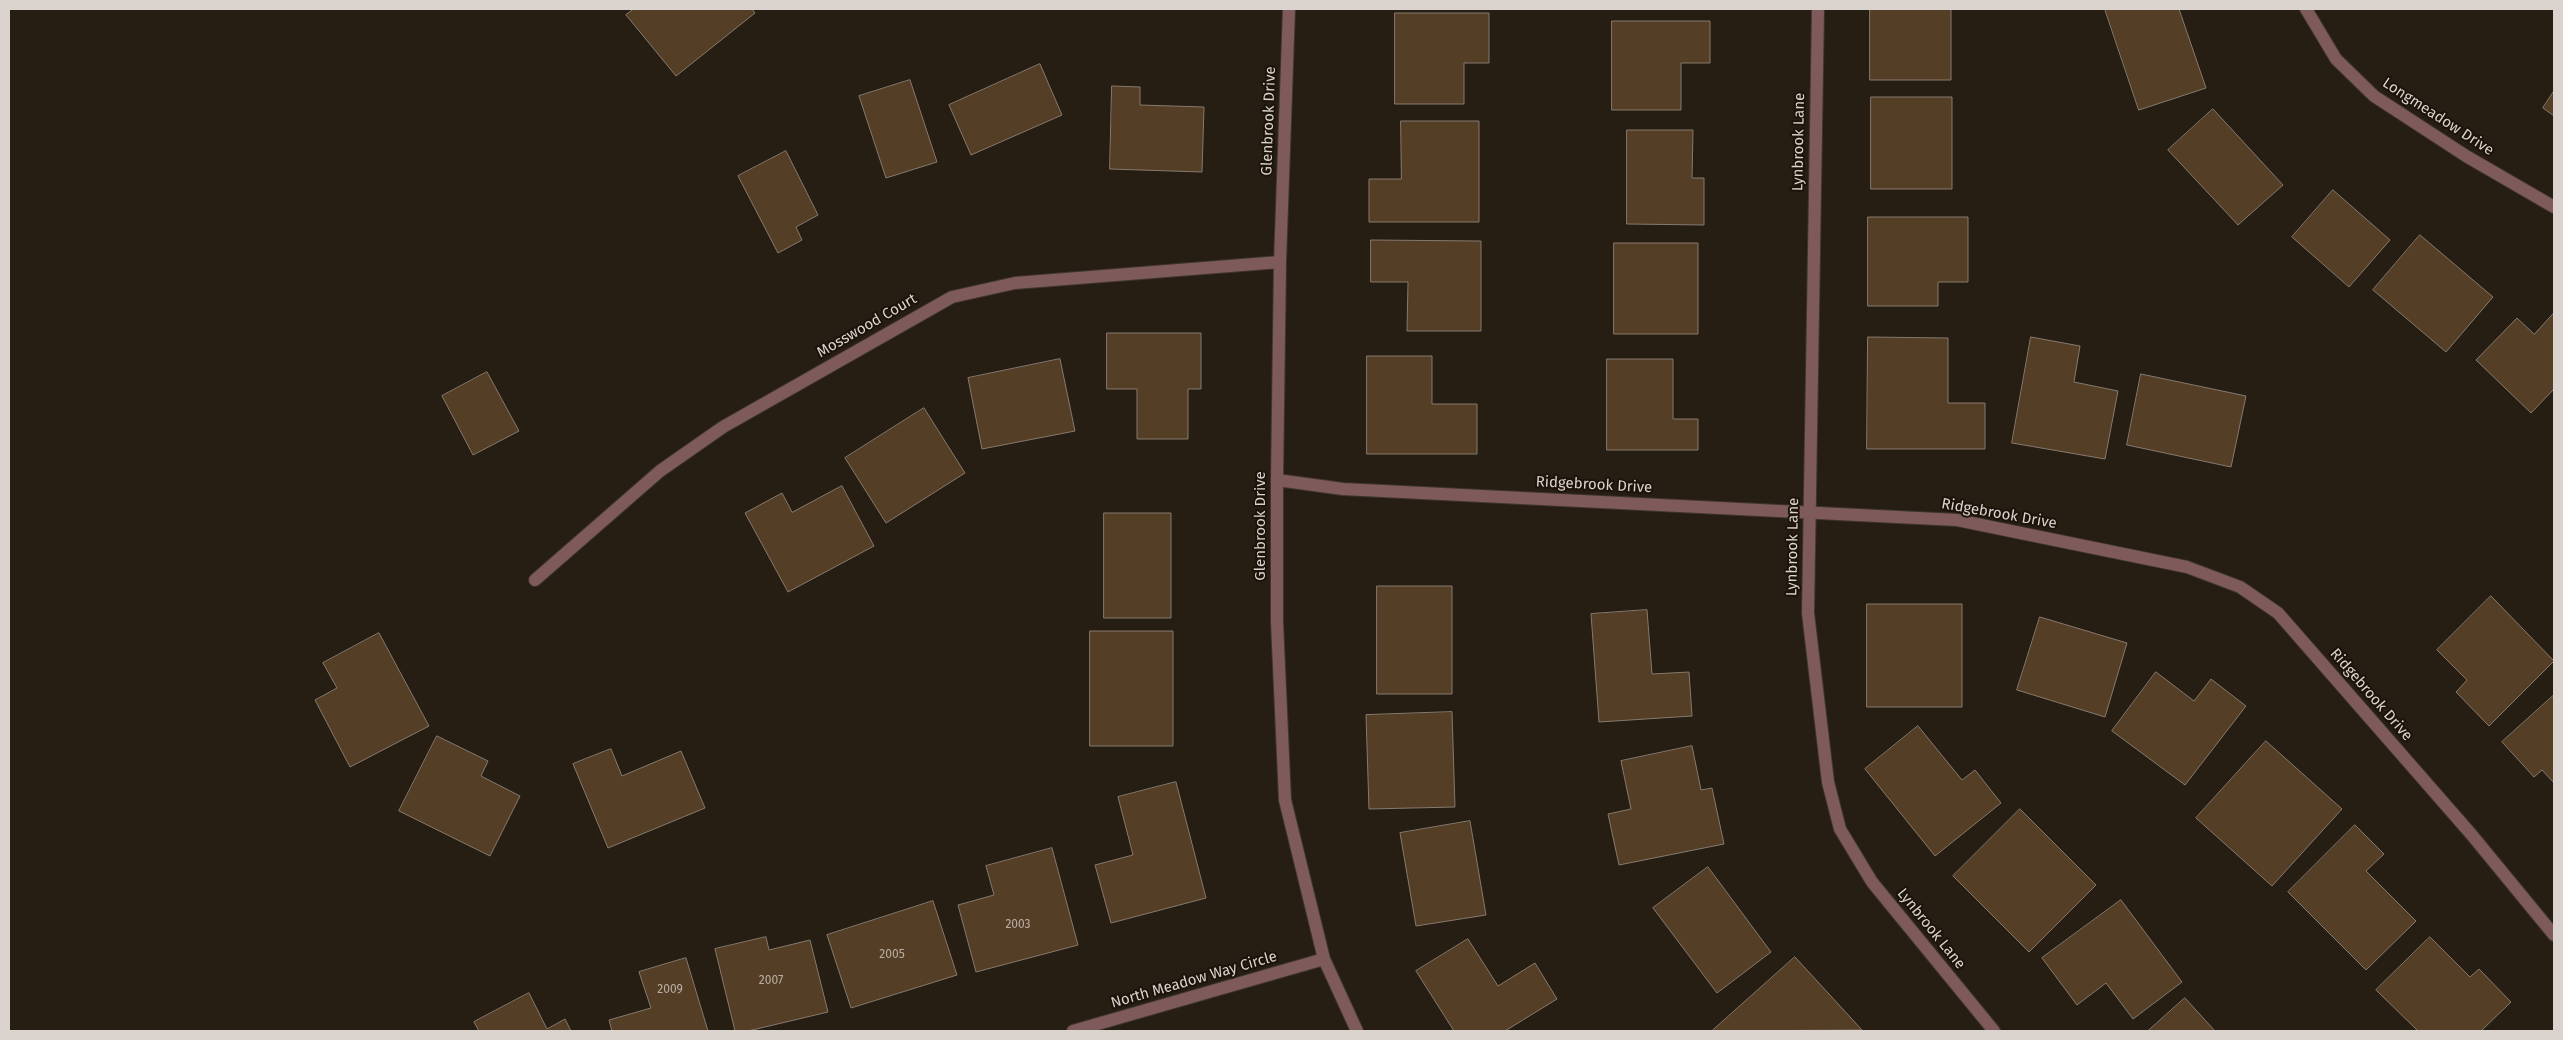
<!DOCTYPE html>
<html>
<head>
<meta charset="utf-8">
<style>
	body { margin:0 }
	#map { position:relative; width:2563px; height:1040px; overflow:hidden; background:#261d13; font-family:"Fira Sans",sans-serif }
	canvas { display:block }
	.frame { position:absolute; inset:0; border:10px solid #dbd4ce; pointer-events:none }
</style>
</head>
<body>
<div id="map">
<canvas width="2563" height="1040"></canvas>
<div class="frame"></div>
</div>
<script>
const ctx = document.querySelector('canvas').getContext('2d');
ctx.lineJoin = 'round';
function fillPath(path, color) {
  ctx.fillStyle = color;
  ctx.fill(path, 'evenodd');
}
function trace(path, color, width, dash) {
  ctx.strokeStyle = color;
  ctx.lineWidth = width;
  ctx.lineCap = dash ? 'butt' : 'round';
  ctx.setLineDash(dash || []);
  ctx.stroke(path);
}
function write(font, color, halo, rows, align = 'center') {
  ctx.font = font + ' "Fira Sans",sans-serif';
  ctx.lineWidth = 4;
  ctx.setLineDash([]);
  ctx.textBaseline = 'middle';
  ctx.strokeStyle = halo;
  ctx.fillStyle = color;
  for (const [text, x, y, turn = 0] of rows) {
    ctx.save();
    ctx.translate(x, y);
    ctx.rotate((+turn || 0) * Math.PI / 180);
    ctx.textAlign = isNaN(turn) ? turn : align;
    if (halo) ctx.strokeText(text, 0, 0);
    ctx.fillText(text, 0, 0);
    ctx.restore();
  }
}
const building = new Path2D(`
	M634,9h118l3,4 -79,63 -50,-61z
	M1870,9h81v71h-81z
	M2105,9h74l27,79 -67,22z
	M1395,13h94v50h-25v41h-69z
	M1612,21h98v42h-29v47h-69z
	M1040,64l22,51 -91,40 -22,-50z
	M910,80l27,82 -51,16 -27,-82z
	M1112,86l28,1v18l64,2 -2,65 -92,-3z
	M2554,91v25l-11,-8z
	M1871,97h81v92h-81z
	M2213,109l70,76 -45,40 -70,-75z
	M1401,121h78v101h-110v-43h32z
	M1627,130h66l-1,48h12v47l-77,-1z
	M786,151l32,64 -22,12 6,13 -24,13 -40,-77z
	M2333,190l57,50 -41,47 -57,-50z
	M1868,217h100v65h-30v24h-70z
	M2420,235l73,62 -47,55 -73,-62z
	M1371,240l110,1v90h-74l1,-49h-37z
	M1614,243h84v91h-84z
	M2554,313v76l-23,24 -55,-53 41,-42 17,16z
	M1107,333h94v56h-13v50h-51v-50h-30z
	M1868,337l80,1v65h37v46h-118z
	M2031,337l49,9 -6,36 44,9 -13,68 -93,-16z
	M1367,356h65v48h45v50h-110z
	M1060,359l15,72 -93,18 -14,-71z
	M1607,359h66v60h25v31h-91z
	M487,372l32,59 -46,24 -31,-59z
	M2141,374l105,22 -15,71 -104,-22z
	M924,408l41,65 -79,50 -41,-65z
	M842,486l32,60 -86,46 -43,-79 37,-20 10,19z
	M1104,513h67v105h-67z
	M1377,586h75v108h-75z
	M2491,596l63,65 -65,65 -33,-34 11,-12 -30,-30z
	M1867,604h95v103h-95z
	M1647,610l5,64 37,-2 3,44 -93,6 -8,-108z
	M2040,617l87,26 -22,74 -88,-27z
	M1090,631h83v115h-83z
	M379,633l50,93 -79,41 -35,-67 22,-12 -14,-25z
	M2156,672l38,29 17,-22 35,27 -61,79 -73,-54z
	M2554,695v88l-12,-13 -8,7 -32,-35z
	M1452,712l3,95 -86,2 -3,-94z
	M1918,726l44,54 13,-10 26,33 -66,53 -70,-87z
	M437,736l51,25 -7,15 39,20 -30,60 -91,-45z
	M2266,741l76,68 -70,77 -76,-68z
	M1692,746l9,44 11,-2 12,56 -105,21 -11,-51 23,-5 -10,-48z
	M611,749l11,27 59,-25 24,57 -97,40 -35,-84z
	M1176,782l30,116 -95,25 -16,-58 38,-10 -15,-58z
	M2020,809l76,76 -67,67 -76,-76z
	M1470,821l16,94 -70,11 -16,-93z
	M2355,825l29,29 -18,17 50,50 -50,49 -78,-78z
	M1052,848l26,97 -102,27 -18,-67 36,-10 -8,-29z
	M1708,867l63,85 -54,41 -64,-85z
	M2121,900l61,82 -49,37 -27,-36 -29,22 -35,-47z
	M933,901l24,74 -106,33 -24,-73z
	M766,937l3,13 41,-10 18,72 -80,19h-13l-20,-82z
	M2430,937l40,40 9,-8 32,33 -30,29h-63l-42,-41z
	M1468,939l30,47 37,-23 22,36 -52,32h-51l-38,-60z
	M1795,957l67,73 -150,1z
	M686,958l22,73h-96l-3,-11 42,-12 -12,-36z
	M529,993l18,36 18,-10 6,12h-92l-5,-9z
	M2185,998l30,33h-67z`);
const minor = new Path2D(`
	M1289,9l-9,253 -3,218v142l8,178 39,159 33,72
	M1818,9l-10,604 20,169 12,47 32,53 122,149
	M2306,9l30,50 38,37 92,60 88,51
	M1277,480l66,9 614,31 230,47 53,20 38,26 193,221 83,101
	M535,580l125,-109 63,-44 229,-130 63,-14 265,-21
	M1073,1031l251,-72`);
const numberNames = [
	["2003",1018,925],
	["2005",892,955],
	["2007",771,981],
	["2009",670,990]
];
const streetNames = [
	["Longmeadow Drive",2438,117,33],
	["Glenbrook Drive",1269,121,-88],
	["Lynbrook Lane",1799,142,-89],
	["Mosswood Court",867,326,-30],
	["Ridgebrook Drive",1594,485,3],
	["Ridgebrook Drive",1999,514,10],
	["Glenbrook Drive",1261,526,-90],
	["Lynbrook Lane",1793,547,-89],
	["Ridgebrook Drive",2371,695,49],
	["Lynbrook Lane",1931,929,51],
	["North Meadow Way Circle",1194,980,-16]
];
fillPath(building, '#553e26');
trace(building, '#867a6e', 1);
trace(minor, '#3f372d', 14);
trace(minor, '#7f5a5b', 12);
write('12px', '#baaea4', null, numberNames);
write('15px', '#dbd4ce', '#1c140a', streetNames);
</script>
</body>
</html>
